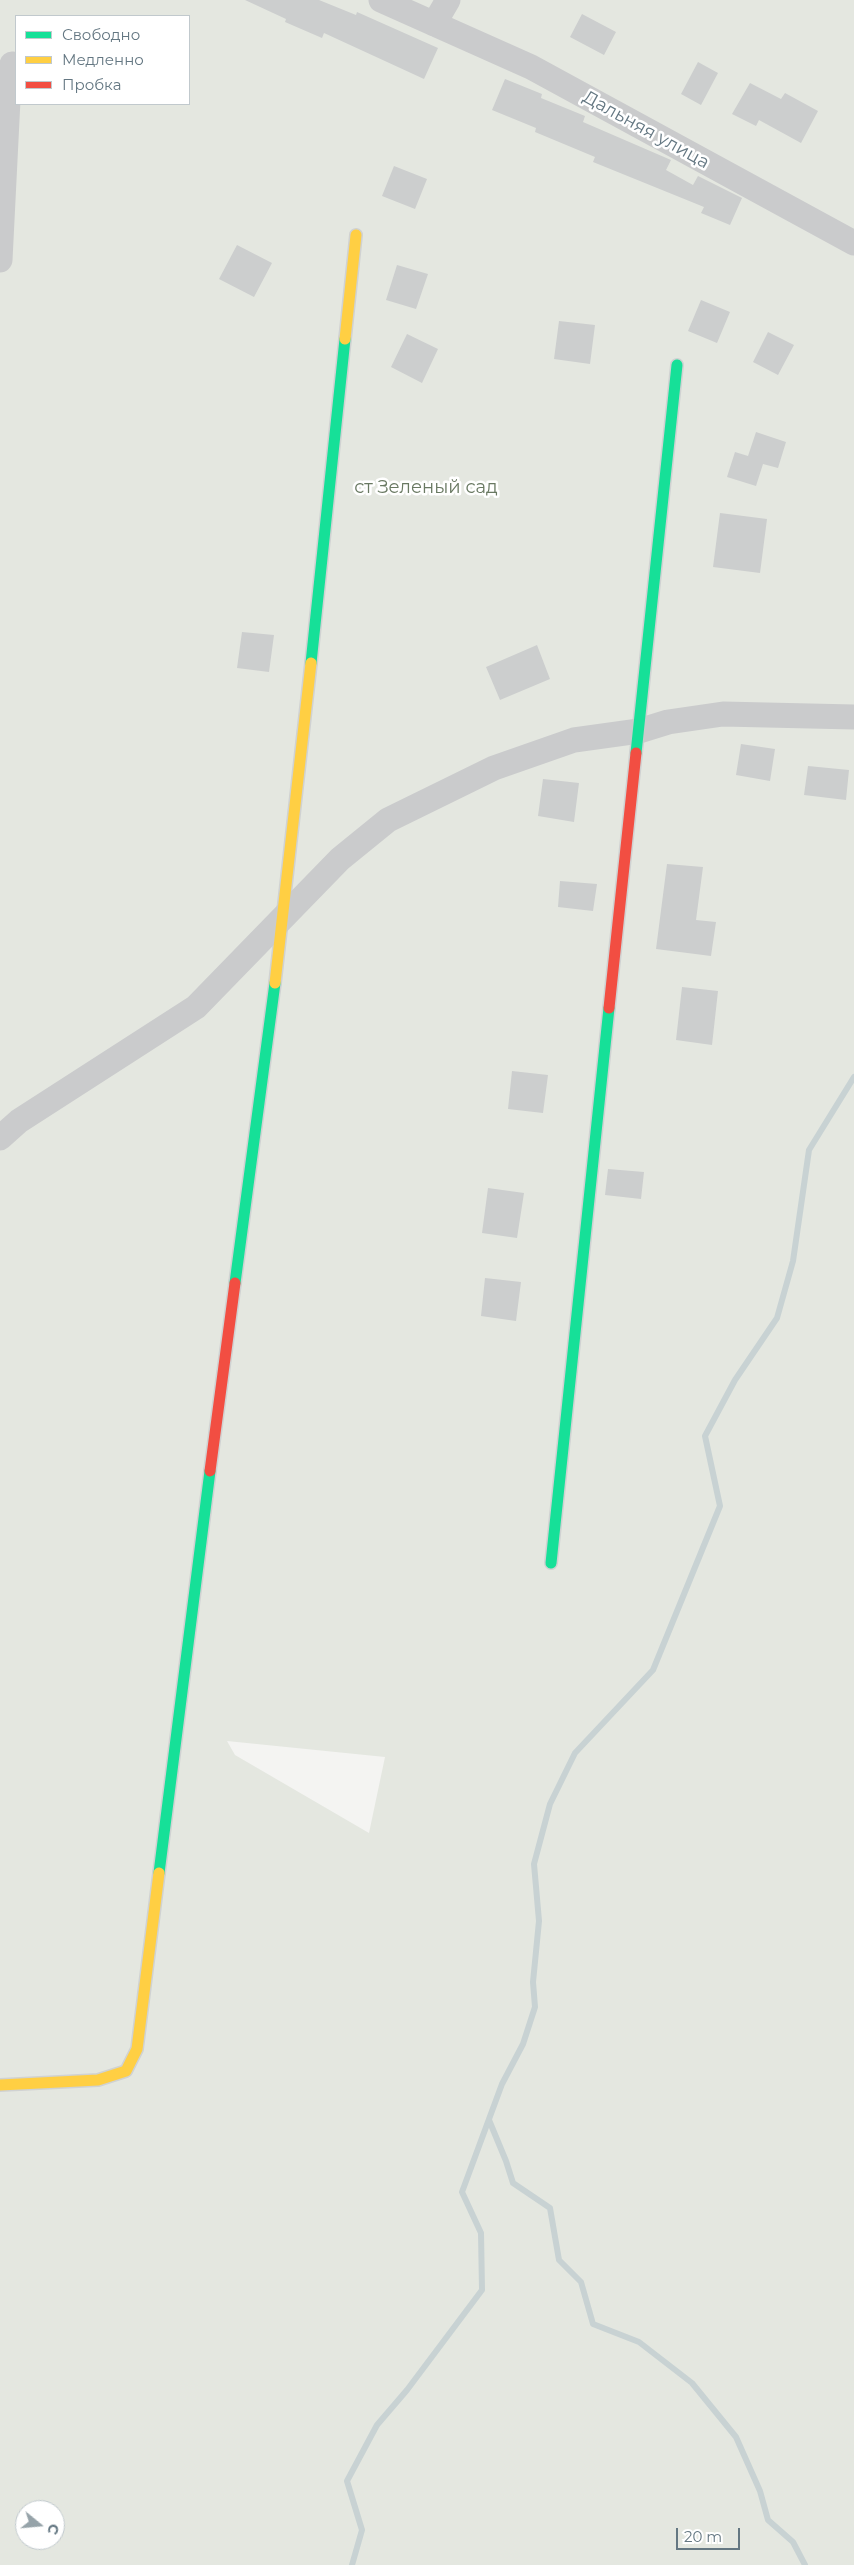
<!DOCTYPE html>
<html>
<head>
<meta charset="utf-8">
<style>
	body { margin:0 }
	#map { position:relative; width:854px; height:2565px; overflow:hidden; background:#f4f4f2; font-family:Montserrat,sans-serif }
	canvas { display:block }
	.legend { position:absolute; left:15px; top:15px; width:175px; height:90px; box-sizing:border-box; background:#fff; border:1px solid #c1c9cd; margin:0; padding:6px 9px; list-style:none; font-size:15px; color:#647782 }
	.legend li { display:flex; align-items:center; gap:10px; height:25px }
	.legend b { width:25px; border:1px solid #c1c9cd }
	.north { position:absolute; left:15px; top:2500px; width:50px; height:50px; box-sizing:border-box; background:#fff; border:1px solid #c1c9cd; border-radius:50%; rotate:107deg; font-size:14px; font-weight:700; line-height:20px; text-align:center; color:#647782 }
	.north::after { content:''; display:block; margin:auto; width:18px; height:22px; background:#96a3a9; clip-path:polygon(50% 0,100% 100%,50% 72%,0 100%) }
	.scale { position:absolute; left:676px; top:2528px; width:64px; height:22px; box-sizing:border-box; border:2px solid #647782; border-top:0; padding-left:6px; font-size:15px; line-height:18px; white-space:nowrap; color:#647782; -webkit-text-stroke:4px #fff; paint-order:stroke }
</style>
</head>
<body>
<div id="map">
<canvas width="854" height="2565"></canvas>
<ul class="legend">
<li><b style="height:6px;background:#16e098"></b>Свободно</li>
<li><b style="height:6px;background:#ffcf43"></b>Медленно</li>
<li><b style="height:6px;background:#f24e42"></b>Пробка</li>
</ul>
<div class="north">С</div>
<div class="scale">20 m</div>
</div>
<script>
const ctx = document.querySelector('canvas').getContext('2d');
ctx.lineJoin = 'round';
function fillPath(path, color) {
  ctx.fillStyle = color;
  ctx.fill(path, 'evenodd');
}
function trace(path, color, width, dash) {
  ctx.strokeStyle = color;
  ctx.lineWidth = width;
  ctx.lineCap = dash ? 'butt' : 'round';
  ctx.setLineDash(dash || []);
  ctx.stroke(path);
}
function write(font, color, halo, rows, align = 'center') {
  ctx.font = font + ' Montserrat,sans-serif';
  ctx.lineWidth = 5;
  ctx.setLineDash([]);
  ctx.textBaseline = 'middle';
  ctx.strokeStyle = halo;
  ctx.fillStyle = color;
  for (const [text, x, y, turn = 0] of rows) {
    ctx.save();
    ctx.translate(x, y);
    ctx.rotate((+turn || 0) * Math.PI / 180);
    ctx.textAlign = isNaN(turn) ? turn : align;
    if (halo) ctx.strokeText(text, 0, 0);
    ctx.fillText(text, 0, 0);
    ctx.restore();
  }
}
const green = new Path2D(`
	M0,0h854v2565h-854zM16,16h173v88h-173zM227,1741l158,16 -16,76 -134,-78zM25,2510h30v30h-30z`);
const stream = new Path2D(`
	M489,2120l17,41 7,22 37,25 9,52 22,22 12,42 46,18 53,41 44,54 24,54 8,29 25,22 12,23
	M352,2565l10,-35 -15,-49 30,-56 30,-35 75,-100 -1,-57 -19,-41 40,-108 21,-40 12,-37 -2,-25 6,-61 -5,-57 16,-60 25,-51 78,-83 67,-164 -15,-70 30,-56 42,-62 16,-57 16,-111 45,-73`);
const building = new Path2D(`
	M245,0h74l37,15 1,-3 81,36 -14,31 -100,-46 -2,5 -37,-16 1,-3z
	M582,14l34,18 -12,23 -34,-18z
	M698,62l20,11 -17,32 -20,-11z
	M505,79l37,15 -1,4 44,18 -2,6 88,38 -5,10 27,15 5,-9 44,22 -12,27 -29,-12 3,-6 -111,-45 2,-5 -60,-25 1,-4 -44,-18z
	M750,83l31,16 4,-6 33,18 -17,32 -42,-23 -3,6 -24,-12z
	M394,166l33,13 -12,30 -33,-13z
	M237,245l35,18 -18,34 -35,-18z
	M397,265l31,9 -12,35 -30,-9z
	M701,300l29,12 -13,31 -29,-12z
	M559,321l36,4 -5,39 -36,-5z
	M768,332l26,13 -16,30 -25,-13z
	M407,334l31,15 -16,34 -31,-16z
	M756,432l30,10 -8,26 -15,-4 -7,22 -29,-9 8,-25 13,4z
	M720,513l47,6 -7,54 -47,-6z
	M242,632l32,3 -5,37 -32,-4z
	M537,645l13,34 -50,21 -14,-33z
	M741,744l34,5 -5,32 -34,-6z
	M808,766l41,4 -3,30 -42,-5z
	M543,779l36,4 -5,39 -36,-6z
	M667,864l36,3 -7,53 20,2 -5,34 -55,-7z
	M560,881l37,3 -4,27 -35,-4z
	M682,987l36,4 -6,54 -36,-5z
	M512,1071l36,4 -5,38 -35,-4z
	M608,1169l36,3 -3,27 -36,-4z
	M488,1188l36,5 -7,45 -35,-5z
	M485,1278l36,4 -5,39 -35,-5z`);
const street = new Path2D(`
	M381,0l150,67 323,176
	M434,24l14,-24
	M0,260l8,-160 4,-36
	M0,1138l19,-17 177,-114 144,-148 48,-39 106,-52 80,-28 65,-9 29,-9 55,-8 131,3`);
const fast = new Path2D(`
	M311,663l34,-324
	M636,753l41,-388
	M235,1283l40,-300
	M551,1563l58,-555
	M159,1873l51,-402`);
const slow = new Path2D(`
	M345,339l11,-104
	M275,983l36,-320
	M0,2085l98,-5 28,-9 11,-22 22,-176`);
const jam = new Path2D(`
	M609,1008l27,-255
	M210,1471l25,-188`);
const streetNames = [
	["Дальняя улица",646,130,29]
];
const parkNames = [
	["ст Зеленый сад",426,488]
];
fillPath(green, '#e4e7e0');
trace(stream, '#c8d2d3', 6);
fillPath(building, '#cccece');
trace(fast, '#d0d2d2', 14);
trace(slow, '#d0d2d2', 14);
trace(jam, '#d0d2d2', 14);
trace(street, '#cacbcc', 25);
trace(fast, '#16e098', 11);
trace(slow, '#ffcf43', 11);
trace(jam, '#f24e42', 11);
write('18px', '#647782', '#fff', streetNames);
write('18px', '#697962', '#fff', parkNames);
</script>
</body>
</html>
